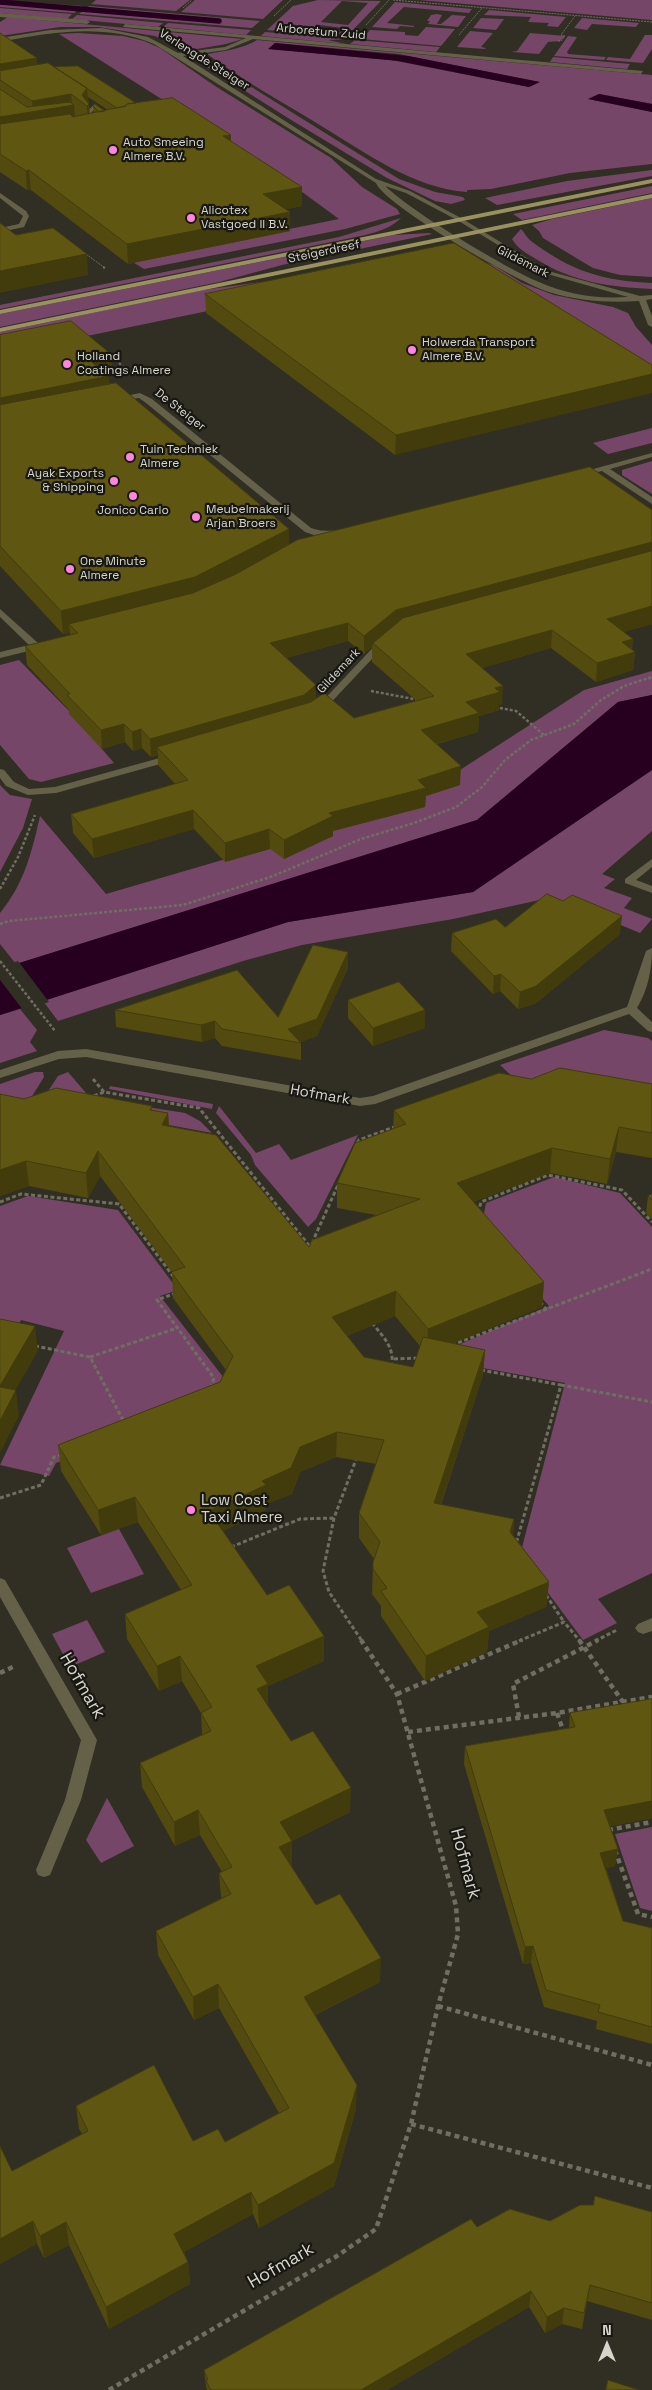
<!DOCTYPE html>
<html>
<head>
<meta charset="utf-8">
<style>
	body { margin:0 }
	#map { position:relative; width:652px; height:2390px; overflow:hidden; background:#312f23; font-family:"Space Grotesk",sans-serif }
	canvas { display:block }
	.north { position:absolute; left:582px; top:2320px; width:50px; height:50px; -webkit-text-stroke:4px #181712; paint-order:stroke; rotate:0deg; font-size:14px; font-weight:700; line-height:20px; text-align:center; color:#d6d5cd }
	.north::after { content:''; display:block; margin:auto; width:18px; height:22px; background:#d6d5cd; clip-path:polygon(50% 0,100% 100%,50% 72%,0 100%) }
</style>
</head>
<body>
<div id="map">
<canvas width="652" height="2390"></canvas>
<div class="north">N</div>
</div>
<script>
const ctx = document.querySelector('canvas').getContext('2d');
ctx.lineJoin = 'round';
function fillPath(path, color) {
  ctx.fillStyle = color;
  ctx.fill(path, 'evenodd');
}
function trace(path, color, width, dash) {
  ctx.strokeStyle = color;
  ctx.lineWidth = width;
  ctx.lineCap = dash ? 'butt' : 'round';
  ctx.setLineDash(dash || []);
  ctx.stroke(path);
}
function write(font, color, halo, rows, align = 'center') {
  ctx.font = font + ' "Space Grotesk",sans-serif';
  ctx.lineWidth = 4.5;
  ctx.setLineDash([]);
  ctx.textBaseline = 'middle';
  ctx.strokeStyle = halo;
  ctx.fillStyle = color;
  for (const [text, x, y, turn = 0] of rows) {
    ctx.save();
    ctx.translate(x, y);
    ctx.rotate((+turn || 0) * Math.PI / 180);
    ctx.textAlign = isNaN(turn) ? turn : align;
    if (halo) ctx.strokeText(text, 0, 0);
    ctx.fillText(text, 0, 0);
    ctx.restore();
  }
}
const green = new Path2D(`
	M0,0l83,6 -9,7 -74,-6z
	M96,0h94l-14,11 -85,-7z
	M195,0h88l-20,19 -82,-7z
	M318,0l63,1 -35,36 -79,-7 26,-24zM342,1l26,2 -20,22 -27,-3zM284,24l33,3 2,-2 25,3 -5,5 -59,-5z
	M419,0h233v20z
	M395,2l77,7 -3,4 -65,-6 -17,16 28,3 -2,1 -13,-1 -3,3 -25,-2z
	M89,6l171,15 -8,7 -173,-14z
	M0,8l72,6 -5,5 -67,-6z
	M489,10l77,7 -8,10 -11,-1 2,-3 -21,-1 3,-5 -47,-2z
	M437,14l5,1 -5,9h4l11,-9 14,1 -8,11 -30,-3 2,-3h-3l4,-6z
	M77,15l86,8 -5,4 -86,-8z
	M8,17l235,22 -17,5 -35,6h-9l-27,-14 -56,-9h-39l-60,9v-14z
	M481,18l23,1 -8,11 -23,-2z
	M582,18l57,5 -3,4 -44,-3 -5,6 -13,-2z
	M168,23l83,7 -5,5 -83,-8z
	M426,27l29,2 -14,17 -80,-7 9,-9 35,2v3l13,1z
	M470,31l23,2 -12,14 5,1 -1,1 -28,-2z
	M265,32l84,7 -21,1 18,4 -85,-8z
	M78,33l45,3 21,5 16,7 55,38 116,72 31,29 35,22 3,5 -55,15 -201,40 -13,-8 208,-42 -75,-55 -205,-130z
	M530,33l35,3 -5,5 -12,1 -9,12 -28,-2 6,-1z
	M645,35h7v14l-9,14 -37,-3 2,-3 22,2z
	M568,36l9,1 -10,15 1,2 38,3 -2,3 -50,-4z
	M257,40l395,35v29l-53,-10 -10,5 63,13v52l-82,9 -79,16 -24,1v2c-54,-4 -99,-38 -144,-65 -39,-24 -79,-46 -116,-73 17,-3 36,-5 50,-14zM275,43l124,11 140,28 -10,5 -138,-27 -122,-11z
	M355,40l85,7 -4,5 -86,-8z
	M200,55l199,124 36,13 28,5 2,3 -14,4 -16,-3 -48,-23 -99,-60 -95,-60z
	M553,57l77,7 -3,5 -77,-7z
	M652,170v6l-155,29 -12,-7 82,-17z
	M652,186v7l-130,27 -9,-6z
	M652,198v79l-32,-2 -27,-7 -50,-30 -4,-7 -7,-6 20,-6z
	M401,218c-14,14 -36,17 -55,21l-346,70v-4l339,-68z
	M521,229c4,4 6,9 10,12 40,30 72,40 121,42v6c-42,-2 -80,-7 -116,-30 -10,-6 -18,-10 -24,-20z
	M429,233l3,1 -150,31 -63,17 -219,45v-13l394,-79z
	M464,254l31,12 27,17 32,12 59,12 15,6 8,14 16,18v38l-198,-123 -454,94v-22l203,-42z
	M652,428v15l-44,11 -15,-11z
	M652,461v33l-30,-19v-5z
	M19,660l52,53 43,50 -73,19 -12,-3 -29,-34v-80z
	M652,671v24l-34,7 -141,118 -461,144 -16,-20v-31c24,-29 32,-61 40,-97l66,78 178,-52 134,-45 166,-107z
	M652,770v61l-50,43 13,5 -11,9 28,10 -8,10 28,11 -12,14 -87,-36 -100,22 -151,26 -59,16 -185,60 -15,-20 245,-79 185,-30z
	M0,785l10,10 22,4 -9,29 -23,44z
	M20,1009l17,21 -7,12 7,9 -37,12v-48z
	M604,1030l44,8 4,3v65l-137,-27 -15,-14z
	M35,1072h8l1,5 -15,24 -29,9v-26z
	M68,1072l36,42 -63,-12 17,-26z
	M110,1086l103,18 -1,5 -103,-20z
	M103,1100l82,13 15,8 12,12 -97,-18z
	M219,1106l37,47 23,-9 12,16 67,-25 -42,84 -8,8 -53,-62 -4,-10 -35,-42z
	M554,1177l66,16 32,34v346l-54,26 19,24 -34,17 -63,-85 45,-172 -137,-25 121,-52 -68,-78 5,-25z
	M28,1196l90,14 60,80 -18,6 64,82 -13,31 -155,54 -7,13 -49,-11 64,-134 -43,-11 -10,19 -11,-2v-131z
	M119,1529l25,45 -53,19 -24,-45z
	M87,1620l18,32 -35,15 -18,-33z
	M107,1798l27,48 -33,17 -15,-23z
	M652,1827v84l-12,-3 -25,-74z`);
const water = new Path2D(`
	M275,43l133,13 132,26 -11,5 -130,-26 -131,-12z
	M599,94l53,10v8l-64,-13z
	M652,695v75l-179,122 -185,30 -288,93v-46l477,-149 141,-118z`);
const pier = new Path2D(`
	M18,961l31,41 -26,8 -23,-30v-13z`);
const stream = new Path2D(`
	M0,2l219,19`);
const pathFar4 = new Path2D(`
	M393,0l259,22
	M183,8l9,-8
	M274,16l17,-16
	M366,25l23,-25
	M459,35l23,-27
	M558,41h3l4,-5 -4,-1 14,-19
	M57,233l48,35`);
const pathFar3 = new Path2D(`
	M103,267l2,1
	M109,354l21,19`);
const pathFar2 = new Path2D(`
	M371,691l48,9
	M495,707l21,4 28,24
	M0,889l18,-32 17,-42
	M0,924l9,-3 174,-16 90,-29 88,-37 53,-16 42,-16 26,-20 23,-27 26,-20 43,-16 27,-24 23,-14 28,-9
	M0,961l55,70`);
const pathFar1 = new Path2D(`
	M93,1079l11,13
	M94,1096l10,-4 95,16 112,140
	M357,1143l2,-3 38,-14
	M0,1202l21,-8 98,10 54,72
	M478,1213l3,-11 67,-27 74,15 30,32
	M312,1243l26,-58
	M176,1293l-19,7 57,78 -3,10
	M540,1302l6,7
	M372,1323c11,13 24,26 19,44
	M452,1345l200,-76
	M35,1346l55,11 35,67
	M90,1357l87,-29
	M394,1359l24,-1
	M481,1370l80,15 -45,159
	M561,1385l91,17
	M357,1457l-23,61 -11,53 6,21 33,49
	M0,1498l41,-13 13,-28 8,-2
	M231,1547l69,-28 34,-1
	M546,1595l18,27
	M519,1641l45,-19 16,19
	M595,1641l22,-11`);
const path = new Path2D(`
	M579,1640l44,62
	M0,1673l15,-7
	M397,1694l125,-54
	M557,1713l7,20
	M519,1717l-6,-33 85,-44
	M408,1732l149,-19 95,-16
	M608,1830l44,-8
	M615,1850l23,64 14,3
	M438,2006l214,59
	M411,2124l241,64
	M109,2390l228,-134 39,-27 35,-105 27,-118 20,-72 -2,-28 -59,-212 -36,-54`);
const minor = new Path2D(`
	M0,13l87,7 3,2 -3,2 -87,-7z
	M125,24l518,47 -2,3 -388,-35 -27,11 -43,6 193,123 34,12 51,27 87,53 92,25 12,-1v4l-6,1 6,16v11l-4,-2 -9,-24c-31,2 -61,0 -90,-9 -28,-8 -165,-87 -173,-109l-222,-139c-49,-21 -104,-12 -154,-2v-4l50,-8 52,-2 46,9 30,16 47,-6 21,-9 -123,-11zM385,186l21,7 51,27 87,53 84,24c-66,4 -103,-20 -158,-52 -29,-18 -59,-36 -85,-59z
	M95,104l3,2 -7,7 8,8 -4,6 -10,-14z
	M0,193l26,18 3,5 -5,11 -24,5v-4l19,-4 4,-8 -23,-18z
	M140,393l12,6 159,129c15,5 18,1 31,3v4l-19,3 -18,-6 -159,-129 -7,-5 -24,3 -4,-2z
	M652,453v4l-42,12 42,28v7l-50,-33 -23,5 -4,-2z
	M0,609l38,34h7v4l-45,11v-6l29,-7 -29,-28z
	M384,638l3,1v4l-65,69h-6v-4l65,-69z
	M174,754l5,3 -1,2 -122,34 -28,2 -22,-9 -6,-8v-9l4,1 10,12 15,7 26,-2z
	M652,859v8l-16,13 16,6v7l-27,-10v-4z
	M652,948c0,21 -4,42 -15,60l15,14v10l-4,-1 -19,-17 -254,90 -15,2 -274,-49 -27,2 -59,19v-8l58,-19 28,-2 274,49 13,-2 254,-89 19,-56z
	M0,1578l5,2 92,160 -16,60 -31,75 -6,2 -6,-2 -2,-5 29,-70 16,-60 -81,-143z
	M652,1618v13l-9,3 -5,-2 -3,-4 3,-4z`);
const major = new Path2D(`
	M652,179v4l-652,131v-4z
	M652,194v4l-652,134v-4z`);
const wall = new Path2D(`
	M0,33l38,32 16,2 82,36 95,32v7l71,45v19l-16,3 4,3v19l-162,33 -97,-74h-4l-27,-18zM88,97l3,2 17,11 -3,1 -12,-5 1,7 -4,1z
	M205,294l447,71 -257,90 -189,-142z
	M0,335l113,40 -5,1 1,8 180,161 363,-35v114l-29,8 10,7 -1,10 3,3 -2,18 -37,12 -45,-34 -69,20 20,36 -3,1v5l-20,6 -1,16 -41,12 23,41 -34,11 -1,11 -92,24v5l-49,23 -14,-10 -45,13 -31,-33 -100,29 -21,-25 -2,-19 104,-30 -17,-19v-10l-7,2 -9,-9 -9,3 -8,-9 -23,7 -33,-35v-4l-42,-45 -2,-19 45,-11v-2l-7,1 -63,-68zM348,641l16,13 8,-7v15l45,39 -63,17 -38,-19v-14l-30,-27z
	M505,927l115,7 -85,70 -17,5 -18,-18 -7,3 -42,-43 1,-18z
	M348,968l-31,68 -17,6 1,1v17l-79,-14 -7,-8 -13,4 -86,-15 -1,-17 163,7z
	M348,1000l77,28 -52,18 -25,-28z
	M531,1079l121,5v74l-36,-6 -9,32 -57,-11 -77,29 71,80 -2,25 -89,36 32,7 -2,25 -42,130 73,14 -1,16 36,47 -3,25 -57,24 -2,21 -62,29 -44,-65v-10l-9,-12 1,-32 1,-3 -15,-21v-25l17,-49 -40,-7 -36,15 -8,22 -26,10v6l-43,21 44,64 57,41v25l-56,25v21l23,34 59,71 -58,29v25h-1l25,39 64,77 -65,33 41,94 -22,77 -75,42 -6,-14 -69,38 4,10 2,22 -81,45 -40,-84 -25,13 -7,-14 -25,-73 70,-37 -3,-5 -3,-23 117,35 32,1 54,-29 -60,-105 -25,12 -36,-65 -2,-24 66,-33 -1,-1 -2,-24 3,-1 -22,-37 -25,11 -33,-59 -2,-24 62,-28 -1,-22 -19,-32 -23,10 -32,-52 -2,-25 56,-24 -43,-68 -37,13 -40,-64 -3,-26 162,-63 6,-12 -53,-72 -1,-26 -72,-96 -12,22 -59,-12 -29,10v-102l24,5 128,7v4l16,3 1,13 140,121 67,-32 -39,-7v-25l56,-54 1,-19zM395,1316l25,30 -7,21 -49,-10 -17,-21z
	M652,1194v25l-6,-6 2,-17z
	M570,1713l82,105 -42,8 8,23 -3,17 -9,2 17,53 29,7v116l-56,-15 1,-8 -53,-14 -13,-44 -8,1 -59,-200 1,-18 104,-18z
	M652,2212v108l-65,-19 -5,28 -20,-5 -17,9 -16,-26 -142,83h-180l-1,-4 -2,-16 273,-143z`);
const shadedWall = new Path2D(`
	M37,58l1,17 -38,5v-16z
	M87,88l3,35 -2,1 -1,-18 -5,-11z
	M71,94l1,11h2l1,18 -75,13v-19l33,-5 -1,-11z
	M231,135v19l-8,-18z
	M29,170l2,20h-4l-1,-19z
	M302,187v19l-38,8 -1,-20z
	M290,212v19l-162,33 -1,-20z
	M87,254l1,21 -88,18v-22z
	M111,354l2,21 -23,5 -2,-21z
	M652,374v19l-257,62 1,-20z
	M109,376l1,21 -110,23v-22z
	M289,529v22l-93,49 -127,24 1,9 -7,1 -2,-23z
	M652,542v17l-279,84 -1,4 -8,7v-18l32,-26z
	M652,606v18l-47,13 2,-18z
	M348,623v18l-78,21v-19z
	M552,630l-1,18 -86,25 1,-19z
	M633,639l-2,14 4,-1 -2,18 -37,12 1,-19 25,-21z
	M316,685v19l-159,43 1,8 -7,2 -1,-18z
	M503,686l-1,18 -3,1v5l-20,6 -1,16 -57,16v-18l45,-28 29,-14z
	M124,724l1,18 -23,7 -1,-19z
	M141,729l1,19 -9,3 -1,-19z
	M461,766l-1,19 -34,11 -1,11 -92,24v5l-49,23v-19l45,-27 89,-33z
	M193,810l1,19 -100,29 -2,-19z
	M269,829l1,20 -45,13v-19z
	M622,916l-2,18 -85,70 -17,5 2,-17z
	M348,952v16l-31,68 -18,7 -11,-14z
	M501,974l-1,17 -7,3 1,-18z
	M425,1010v18l-52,18v-18z
	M215,1021v17l-13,4 -1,-17z
	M168,1113l2,25 -8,-13z
	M619,1127l-3,25 -9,32 3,-25z
	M552,1148l-2,25 -94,35 1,-25z
	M98,1151l2,25 -12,22 -2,-25z
	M26,1161l3,25 -29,10v-26z
	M544,1282l-2,25 -115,47 1,-25z
	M396,1291l-1,25 -63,26v-25z
	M35,1326l3,25 -35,61 -3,-26z
	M485,1350l-2,25 -50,153 1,-25z
	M16,1390l3,26 -19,37v-32z
	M337,1432l-1,25 -36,15 -8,22 -26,10v6l-55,27 -2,-26 53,-30 38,-34z
	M135,1497l3,25 -37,13 -3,-25z
	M514,1519l-2,25 -2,-12z
	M549,1582l-3,25 -57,24 -2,21 -62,29 1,-25 51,-44z
	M324,1636v25l-56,25v23l-11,5 -1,-48z
	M180,1656l2,25 -23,10 -2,-25z
	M351,1788l-1,24 -58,29v25l-12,6 -1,-25 1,-25z
	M652,1801v17l-50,10 2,-18z
	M198,1810l2,25 -25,11 -1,-24z
	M618,1849l-3,17 -17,4 2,-17z
	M533,1946l-2,17 -8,1 2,-17z
	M381,1958l-1,24 -76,38v-23z
	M218,1984l1,24 -25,12 -1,-23z
	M357,2085l-1,24 -22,77 -75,42 -1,-23z
	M251,2192l2,22 -76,42 -3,-22z
	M33,2221l4,23 -37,20v-25z
	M66,2222l3,23 -25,13 -4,-22z
	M188,2262l2,22 -81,45 -3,-22z
	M531,2291l-2,16 -142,83h-26z
	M564,2308l-2,16 -17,9 2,-16z`);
const building = new Path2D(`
	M0,33l37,25 -37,6z
	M48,63l39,25 -5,7 7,9 -2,2 -16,-12 -39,7 -32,-21v-9z
	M78,66l58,37 -9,1 -1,2 -9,2 -63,-41z
	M0,89l27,18 43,-5 4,3 -74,12z
	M173,98l58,37 -8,1 79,51 -39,7 27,18 -163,32 -98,-74 -3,1 -26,-17v-30l70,-10 3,3 52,-11 2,-2z
	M95,104l10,7 -6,1 -6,-6z
	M0,223l16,12 37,-7 34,26 -87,17z
	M454,243l198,122v9l-256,61 -191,-141z
	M71,321l40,33 -23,5 21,17 -109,22v-63z
	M116,383l173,146 -94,48 -134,34 -61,-65v-141z
	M590,467l62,43v32l-256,68 -32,26 -16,-13 -78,20 46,42 -12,10 -154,44 -9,-10 -9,3 -8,-8 -23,6 -34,-35 3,-1 -45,-48 53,-13 -9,-9 124,-31 43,-19 61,-34z
	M652,551v55l-45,13 26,20 -11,3 13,10 -38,11 -45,-33 -86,24 37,32 -8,2 5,4 -34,10 13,11 -58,17 40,36 -43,14 8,8 -97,25 4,3 -49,24 -15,-11 -44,14 -32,-33 -101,29 -21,-25 117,-34 -31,-33 154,-45 13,-9 30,25 80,-22 -61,-53 30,-25z
	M547,894l16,7 9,-6 50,21 -86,70 -16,6 -19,-18 -7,2 -42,-43 44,-14 9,8z
	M313,945l35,7 -31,67 -29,10 13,14 -79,-14 -7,-8 -14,4 -86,-15 122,-40 41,47z
	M399,982l26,28 -52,18 -25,-28z
	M560,1068l92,16v49l-33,-6 -9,32 -58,-11 -95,35 87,99 -116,47 -32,-38 -64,26 32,40 49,10 10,-30 62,13 -51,153 80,16 -4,13 39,50 -72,30 12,15 -63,29 -45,-65 6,-3 -14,-19v-7l7,-20 -21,-29 25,-73 -47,-8 -37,15 -9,21 -29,13 4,4 -57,26 58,84 22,-10 35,51 -68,30 12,18 -11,5 34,52 22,-10 38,57 -71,34 12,19 -13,6 37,58 24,-11 41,64 -77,39 53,88 -23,78 -76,42 -7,-13 -77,42 14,28 -82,45 -40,-85 -26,14 -7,-15 -33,18v-93l12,25 76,-40 -12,-25 78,-41 39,76 25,-12 7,13 64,-34 -71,-124 -25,13 -37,-66 75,-37 -12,-21 13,-6 -34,-57 -24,12 -34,-59 71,-32 -10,-18 11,-6 -32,-51 -23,10 -32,-52 67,-29 -57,-88 -37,13 -40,-65 162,-63 13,-26 -62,-84 14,-5 -87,-116 -12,22 -60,-12 -26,9v-76l24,5 32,-11 96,18 -2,4 18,3 -6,12 54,10 93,112 3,-7 108,-41 -83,-16 18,-40 51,-19 -12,-14 105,-37 32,6z
	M652,1194v6l-4,-4z
	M0,1319l35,7 -35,60z
	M0,1387l16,3 -16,31z
	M652,1699v102l-48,9 14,39 -18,4 23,68 29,7v99l-54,-15 2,-7 -54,-15 -13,-44 -8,1 -60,-201 110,-19 -5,-14z
	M595,2196l57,16v91l-62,-18 -6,28 -20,-5 -17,9 -16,-26 -170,99h-150l-5,-9 2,-1 -4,-10 267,-151 6,8 33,-18 40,12 30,-16h13z
	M608,2380l31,10h-33z`);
const markers = [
	[113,150,5,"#ff85df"],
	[191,218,5,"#ff85df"],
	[412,350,5,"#ff85df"],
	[67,364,5,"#ff85df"],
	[130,457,5,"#ff85df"],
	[114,481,5,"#ff85df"],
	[133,496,5,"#ff85df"],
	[196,517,5,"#ff85df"],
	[70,569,5,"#ff85df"],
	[191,1510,5,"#ff85df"]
];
const farStreetnames = [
	["Arboretum Zuid",321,32,5],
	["Verlengde Steiger",204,60,32],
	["Steigerdreef",324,252,-12],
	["Gildemark",523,262,27],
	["De Steiger",180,410,38],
	["Gildemark",339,671,-47]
];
const farPoinames = [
	["Auto Smeeing",123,143],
	["Almere B.V.",123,157],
	["Alicotex",201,211],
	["Vastgoed II B.V.",201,225],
	["Holwerda Transport",422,343],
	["Almere B.V.",422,357],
	["Holland",77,357],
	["Coatings Almere",77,371],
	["Tuin Techniek",140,450],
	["Almere",140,464],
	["Ayak Exports",104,474,"right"],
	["& Shipping",104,488,"right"],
	["Meubelmakerij",206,510],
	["Arjan Broers",206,524],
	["Jonico Carlo",133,511,"center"],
	["One Minute",80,562],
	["Almere",80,576]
];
const streetNames = [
	["Hofmark",320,1095,10]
];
const poiNames = [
	["Low Cost",201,1501],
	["Taxi Almere",201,1518]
];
const nearStreetnames = [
	["Hofmark",82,1686,60],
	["Hofmark",465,1864,75],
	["Hofmark",281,2266,-30]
];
fillPath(green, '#764669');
fillPath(water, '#28001f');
fillPath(pier, '#312f23');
trace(stream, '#28001f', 5.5);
trace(pathFar4, '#706e63', 1, [2, 1]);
trace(pathFar3, '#706e63', 2, [2.5, 2]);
trace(pathFar2, '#706e63', 2.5, [3, 2]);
trace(pathFar1, '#706e63', 3, [4, 2.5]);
trace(path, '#706e63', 4.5, [5, 4]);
fillPath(minor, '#656148');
fillPath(major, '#9a925e');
fillPath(wall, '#524a0f');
fillPath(shadedWall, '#423c0d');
fillPath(building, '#5f5612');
trace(building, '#423c0d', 1);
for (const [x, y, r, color] of markers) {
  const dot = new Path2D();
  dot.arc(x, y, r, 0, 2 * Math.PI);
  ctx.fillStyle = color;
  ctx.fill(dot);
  trace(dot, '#181712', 2);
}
write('12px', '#d6d5cd', '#181712', farStreetnames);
write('12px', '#d6d5cd', '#181712', farPoinames, 'left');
write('15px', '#d6d5cd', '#181712', streetNames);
write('15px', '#d6d5cd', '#181712', poiNames, 'left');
write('18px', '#d6d5cd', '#181712', nearStreetnames);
</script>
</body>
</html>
